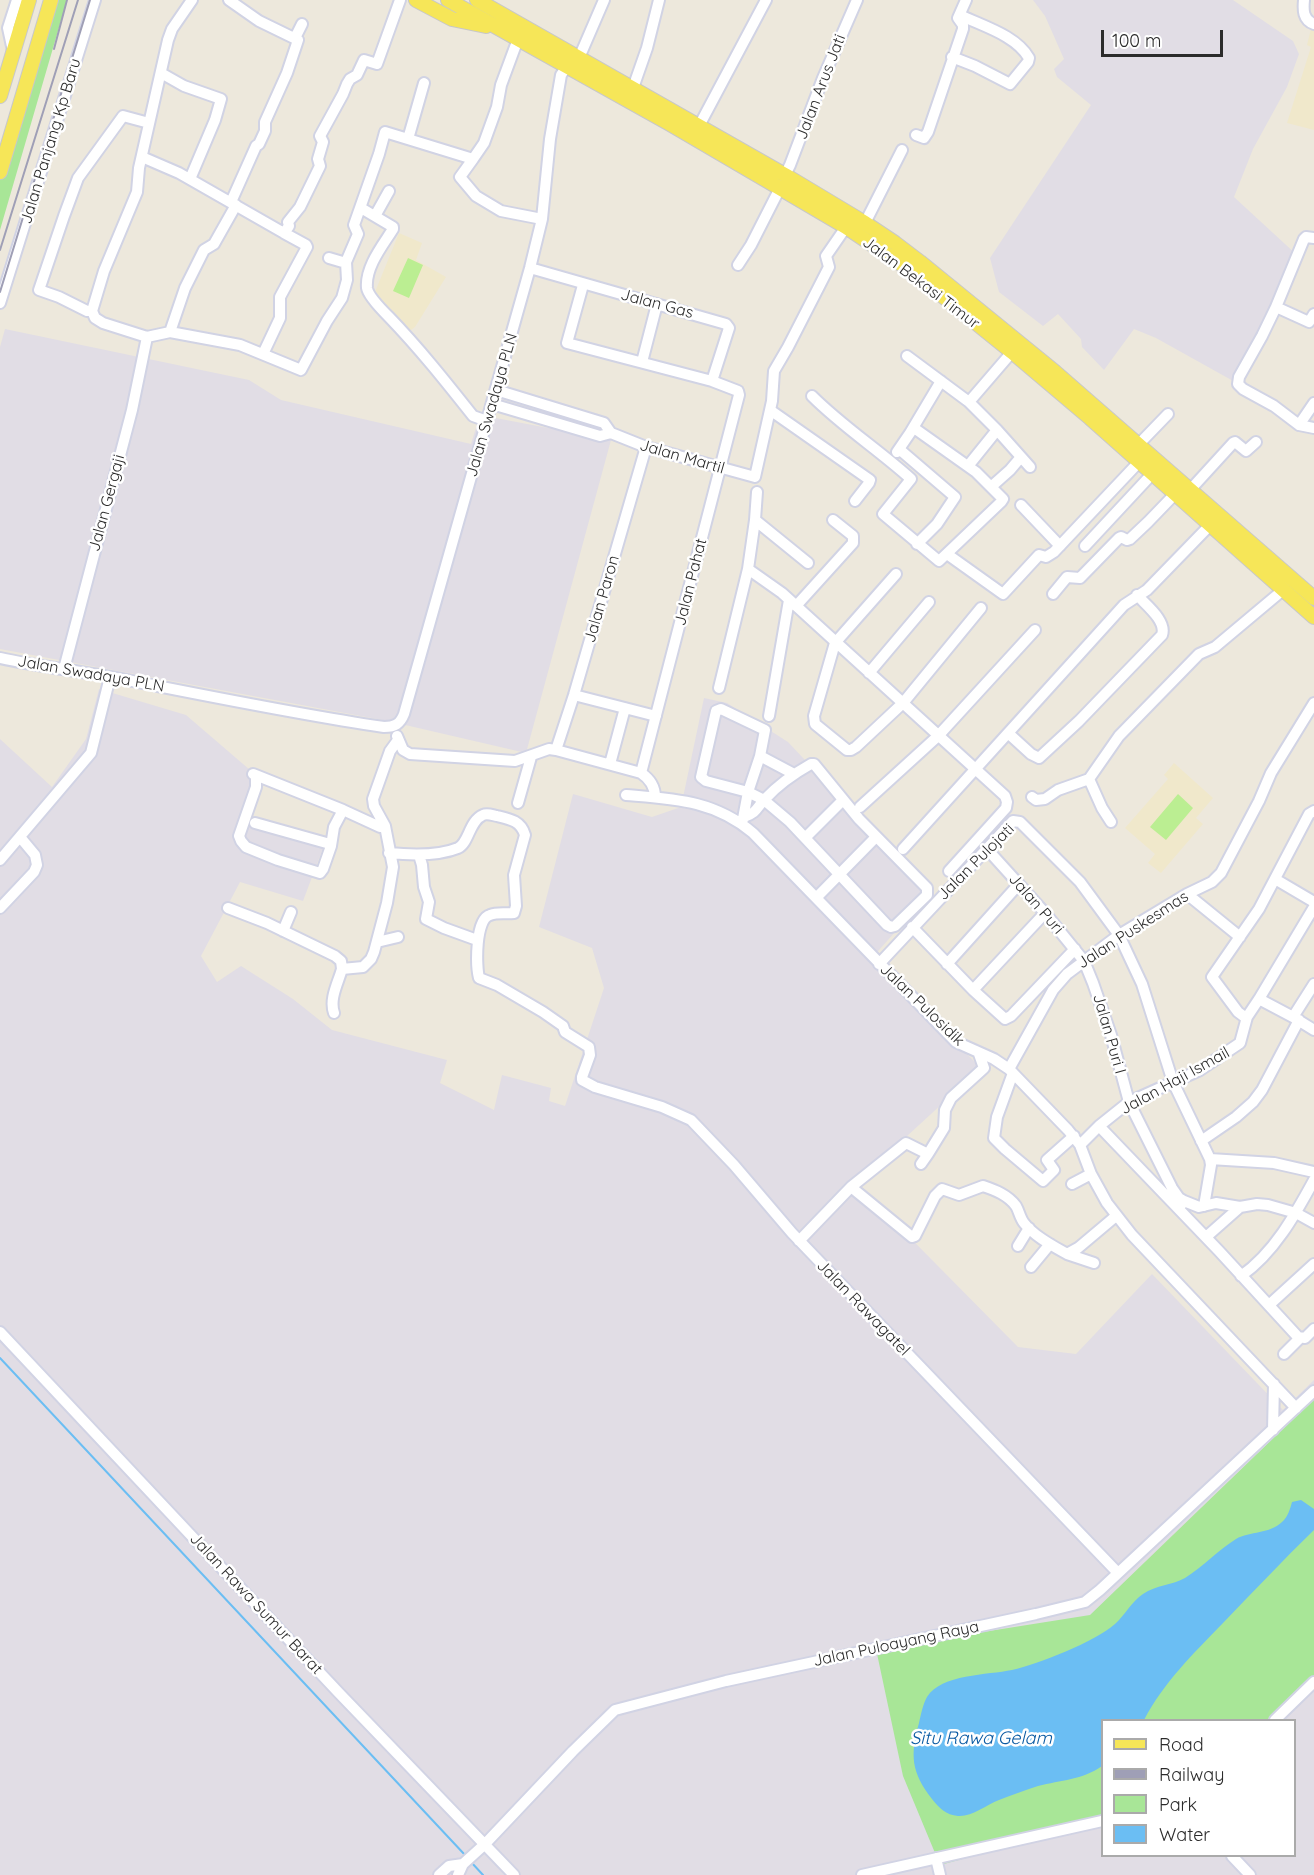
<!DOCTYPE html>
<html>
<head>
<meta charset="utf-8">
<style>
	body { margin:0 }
	#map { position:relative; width:1314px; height:1875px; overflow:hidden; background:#ede8dc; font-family:Quicksand,sans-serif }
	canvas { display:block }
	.legend { position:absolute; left:1101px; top:1719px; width:195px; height:138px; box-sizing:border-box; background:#fff; border:2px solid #aaa; margin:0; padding:8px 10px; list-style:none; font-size:18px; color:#2b2b2b }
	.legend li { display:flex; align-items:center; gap:12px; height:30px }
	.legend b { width:30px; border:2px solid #aaa }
	.scale { position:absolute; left:1101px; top:30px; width:122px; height:27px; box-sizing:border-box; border:3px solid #2b2b2b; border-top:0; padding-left:8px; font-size:18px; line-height:21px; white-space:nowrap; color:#2b2b2b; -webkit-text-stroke:4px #fff; paint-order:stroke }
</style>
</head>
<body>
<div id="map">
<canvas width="1314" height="1875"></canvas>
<ul class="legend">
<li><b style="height:8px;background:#f6e658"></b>Road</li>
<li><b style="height:8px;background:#9f9fb6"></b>Railway</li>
<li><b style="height:16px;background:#a8e697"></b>Park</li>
<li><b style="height:16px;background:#6bbef3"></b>Water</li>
</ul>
<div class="scale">100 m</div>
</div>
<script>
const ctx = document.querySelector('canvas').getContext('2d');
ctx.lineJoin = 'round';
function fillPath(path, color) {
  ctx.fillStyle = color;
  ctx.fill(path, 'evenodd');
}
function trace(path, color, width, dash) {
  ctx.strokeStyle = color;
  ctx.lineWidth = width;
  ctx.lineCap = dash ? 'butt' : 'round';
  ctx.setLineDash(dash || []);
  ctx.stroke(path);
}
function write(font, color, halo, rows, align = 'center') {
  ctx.font = font + ' Quicksand,sans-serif';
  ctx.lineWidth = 5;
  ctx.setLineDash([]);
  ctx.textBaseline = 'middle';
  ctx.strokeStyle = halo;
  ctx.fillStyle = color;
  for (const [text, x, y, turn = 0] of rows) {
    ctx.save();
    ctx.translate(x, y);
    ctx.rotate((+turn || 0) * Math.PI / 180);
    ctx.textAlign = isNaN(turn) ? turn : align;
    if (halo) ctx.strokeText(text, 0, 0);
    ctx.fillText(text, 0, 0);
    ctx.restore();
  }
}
const industrial = new Path2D(`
	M1033,0h200l60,41 6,13 -12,33 -34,62 -19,48 64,59 -26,69 -14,29 -23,28 -79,-44 -22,-9 -30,41 -22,-23 -1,-8 -23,-25 -15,12 -44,-34 -9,-34 101,-153 -34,-28 -3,-8 10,-10 -19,-43z
	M5,329l244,51 32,20 190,44 9,-29 131,25 -85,313 -138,-32 -388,-72v-302z
	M99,689l87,26 78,67 -12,35 74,23 -23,61 -63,-19 -39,74 16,26 24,-16 52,33 39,31 115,30 -7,23 54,27 8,-35 49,13 -2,13 16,5 39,-118 -12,-40 -53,-21 34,-133 79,23 29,-10 23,-109 23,5 61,39 142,151 -59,66 110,109 -125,115 162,164 58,7 76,-80 131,136 31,-30v495h-1314v-1136l52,48 34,-48zM1102,1720h192v136h-192z`);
const education = new Path2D(`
	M1311,29l3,1v100l-27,-7 24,-76 -4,-2z
	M399,233l23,10 -6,17 30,17 -31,50 -8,6 -34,-36z
	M1174,763l39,35 -17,20 7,6 -42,49 -13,-10 7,-9 -30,-26 43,-49 -4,-4z`);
const green = new Path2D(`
	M51,0h16l-67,230v-58z
	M1314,1399v277l-47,44h-165v102l-162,43 -37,-89 -27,-127 214,-34z`);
const pitch = new Path2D(`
	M408,258l15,7 -14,33 -16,-7z
	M1178,794l15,14 -27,32 -16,-13z`);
const water = new Path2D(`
	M1301,1500l13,9v21c-31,30 -61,62 -91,93 -30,31 -59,59 -79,97h-42v46c-20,14 -41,14 -64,20 -13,4 -26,9 -39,14 -13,5 -27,17 -41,16 -12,-1 -19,-8 -26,-17 -21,-27 -22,-44 -13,-76 2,-9 4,-19 8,-26 14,-23 61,-22 85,-27 27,-6 82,-28 103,-46 10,-9 17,-23 28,-30 13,-9 30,-9 42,-16 18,-11 33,-28 51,-39 14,-8 34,-5 46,-17 6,-5 8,-13 10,-20z`);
const stream = new Path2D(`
	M0,1358l465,497
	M471,1862l12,13`);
const minor = new Path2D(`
	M192,0l-20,29 -4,11 -29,128 -2,24 -33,79 -12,40 3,7 8,5 44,14 23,-5 70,13 61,25 26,-49 15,-23 5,-18 -1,-18 12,-28 -4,-9 25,-71 6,-22 88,27 -13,18 16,19 25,15 41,8
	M229,0l30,21 39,19 -11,33 -22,49v9l-6,13 -3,2 -25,56
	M1304,0c-1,10 -1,20 10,24
	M295,38l7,-14
	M13,51l-5,-23 9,-28
	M952,57l23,9 35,18 18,-22 1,-4c-13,-23 -47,-32 -69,-43
	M579,58l25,-58
	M161,73l23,13 37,13 -6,21 -25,59
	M633,88l14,-40 12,-48
	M699,126l67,-126
	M916,135l8,3 4,-6 35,-103v-4l-5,-7 8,-18
	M408,139l16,-56
	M142,157l37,16 105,60
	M473,159l11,-16 13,-36 4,-22 17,-46
	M785,175l5,-10 33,-87 34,-78
	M361,208l32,19v2c-10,16 -28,38 -26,59 1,8 16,23 22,29 30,31 57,65 84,99l14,5
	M375,216l14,-25
	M865,223l37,-73
	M846,227l-20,29 3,11 -41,80 -14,24 -2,30 -2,9 100,70 -1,3 -14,18
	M329,258l17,5
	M738,265l13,-20 29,-57
	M530,268l196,56 3,4 -17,53
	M583,285l-16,58 145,38 26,10 1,4 -98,378
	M0,303l95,-303
	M1276,307l28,-68 2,-2 8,1
	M92,311h-5l-28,-14 -20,-7 25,-74 14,-38 45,-62 26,7
	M1314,314l-5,8 -33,-15 -14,29 -23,41 -1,7 5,5 31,17 25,19 15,3
	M170,332l15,-44 19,-38 10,-6 22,-39
	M263,354l17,-36v-21l27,-50 -1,-2 -22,-12 5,-7 -1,-4 12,-15 20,-41 -2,-7 5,-17 -3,-6 23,-42 4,-10 3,-5 7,-4 7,-15 13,4 23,-64
	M907,356l62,46 28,28 33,37
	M642,362l15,-58
	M496,390l108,33 7,10 35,14 109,30 15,-67
	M812,396c31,31 67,54 99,83l-28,35 56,47 62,-59 2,-3 -27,-27 -62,-44
	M969,402l43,-50
	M492,404l108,32 11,-3
	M1299,425l15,-22
	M1139,444l29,-30
	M899,449l56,48 -18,27 -20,20
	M897,452l13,-19 31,-52
	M968,466l29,-36
	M992,486l18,-16 11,-13
	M1191,489l42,-46 2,-1 11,9 10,-9
	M1021,505l39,41
	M755,520l53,43
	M1085,546l67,-72
	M947,554l56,40 36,-39 7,2 8,-5 85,-90
	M748,569l34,24 223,203 2,6 -1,6 -57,63
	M896,574l-61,69 -21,73 1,8 32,26h4l5,-3 47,-44 78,-95
	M1053,594l14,-17 13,1 39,-40 2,-1 6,3 3,-1 18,-17 27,-28
	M796,606l57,-63v-7l-20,-16
	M0,658c40,9 82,13 122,21 87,17 174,35 262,48 11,0 16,-3 20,-13l126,-446 12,-49 8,-80 11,-64 6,-9
	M64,669l68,-259 15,-73
	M869,673l60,-71
	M719,688l29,-119 7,-49 2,-28
	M574,695l82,21
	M769,716l20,-116
	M1008,733l23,21 8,4 40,-37 83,-86c5,-14 -16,-30 -25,-40
	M397,736l6,14 7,4 105,7 34,-12 7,1 85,23c9,6 14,13 14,24
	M556,750l18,-55 72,-248
	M760,756l34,18
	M610,764l15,-56
	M253,774l90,36
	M256,779v8l-17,49 2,5 5,6 32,13 42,13 3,-4 8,-23 3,-19 9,-17 37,17 5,-1
	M626,795c48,4 88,5 127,38l203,209 38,17 15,10 59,61 12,15 11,29 16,29 25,32 164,173
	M1032,797l4,3 9,-1 13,-9 31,-11
	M518,803l13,-46
	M860,807l78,-71 97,-106
	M1111,822l-9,-14 -13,-29 30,-43 80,-82 16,-7 68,-57
	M255,823l75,21
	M742,824l6,-32 -42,-11 -5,-4 15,-66 5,-2 44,21 -5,26 -12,36 16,8 26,22 97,103 4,2 4,-1 32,-31v-7l-68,-69 -45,-55h-3c-16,9 -33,21 -46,35 -9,9 -7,13 -21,18
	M805,838l38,-38
	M903,849l221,-244 23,-15 67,-69
	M987,849l58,64 39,48 9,22 18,52 18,67 43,86 7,10 5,3
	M389,853c21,2 50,3 69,-5 11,-5 11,-27 25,-33 4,-2 9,0 14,1 13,3 24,5 28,19l-11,40 2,31 -2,7c-8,1 -17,-1 -24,2 -15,4 -14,51 -11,63l18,7 46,27 20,14 2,6 24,15 1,8 -8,22v3l13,7 67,20 29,13 43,45 58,68 326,340
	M419,855l3,10 2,22 5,15 -3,17 18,9 33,12
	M0,860l91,-107 19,-76
	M1275,879l39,23
	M1187,894l53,43
	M817,897l59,-60
	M0,908l34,-36 3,-7 -2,-10 -15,-18
	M228,908l39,15 68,33 6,5 1,8
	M912,927l61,63 32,29 6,-3 64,-67
	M283,931l8,-19
	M377,942l21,-5
	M879,964l134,-143 7,1 60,60 39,53 23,49 31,98 37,77 1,6 -7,41
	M947,964l72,-80
	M973,990l72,-77
	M1259,999l34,18 21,13
	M334,1013c-5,-14 4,-30 8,-44l21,-2 8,-8 3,-7 13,-49 6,-36 -8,-41 -11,-20 -1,-7 17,-48 8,-11
	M1293,1017l21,-33
	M1246,1018l-8,-6 -26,-35 47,-68 50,-95 5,-3
	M1009,1069l44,-79 14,-16 52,-39 68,-41 25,-12 9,-9 38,-72 12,-28 43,-70
	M1013,1073l-16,44 -3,21 11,11 38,32 11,-11 -7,-10 27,-24
	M1099,1126l120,125 79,86 7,1 9,-9
	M1201,1141l35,-24 17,-15 9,-12 37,-70
	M1080,1145l19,-19 30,-24 71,-32 40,-27 7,-26 12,-18 55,-92
	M1210,1159l64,4 40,9
	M921,1164l7,-10
	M1072,1184l19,-10
	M851,1187l61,50 3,-1 20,-40 7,-7 17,6 24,-9c12,4 25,9 33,20 3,5 4,12 8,17 10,13 29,23 43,31l11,-6 38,-32
	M1181,1205l3,-4 15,6 17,-4 24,4 17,-3 11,1 28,8 18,10
	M1206,1237l34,-30
	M799,1241l52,-54 55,-44 22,11 16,-26 1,-18 6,-12 33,-30 -5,-14
	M1018,1246l11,-18
	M1067,1254l27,9
	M1031,1267l19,-23
	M1241,1276c33,-23 54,-61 73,-96
	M1269,1305l45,-41
	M0,1332l339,361 175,182
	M1284,1354l16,-16
	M1273,1430l1,-46
	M1275,1720l39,-38
	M1232,1856l18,19
	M936,1858l4,17
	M439,1875l10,-9 14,-2
	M458,1875l5,-11 22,-20 88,-93 42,-41 111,-29 310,-67 49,-12 15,-12 214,-199
	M862,1875l240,-54`);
const major = new Path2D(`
	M416,0l36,19 34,7
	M448,0l222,124 113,66 63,37 67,45 99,80 78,66 224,199
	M477,0l308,175 80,48 30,20 25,19 135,110 259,226
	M0,96l29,-96
	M0,172l51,-172`);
const rail = new Path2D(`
	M54,49l13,-49
	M0,250l78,-250
	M0,292l90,-292`);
const streetNames = [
	["Jalan Arus Jati",821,87,-69],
	["Jalan Panjang Kp Baru",51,141,-73],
	["Jalan Bekasi Timur",921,283,37],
	["Jalan Gas",657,304,15],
	["Jalan Swadaya PLN",492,405,-74],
	["Jalan Martil",682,457,16],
	["Jalan Gergaji",107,503,-75],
	["Jalan Pahat",691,582,-76],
	["Jalan Paron",602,599,-74],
	["Jalan Swadaya PLN",91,674,10],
	["Jalan Pulojati",976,862,-45],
	["Jalan Puri",1036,904,49],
	["Jalan Puskesmas",1133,930,-33],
	["Jalan Pulosidik",922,1005,44],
	["Jalan Puri I",1109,1034,74],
	["Jalan Haji Ismail",1175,1081,-29],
	["Jalan Rawagatel",863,1308,46],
	["Jalan Rawa Sumur Barat",256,1604,47],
	["Jalan Puloayang Raya",896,1644,-12]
];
const waterNames = [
	["Situ Rawa Gelam",981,1739]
];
fillPath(industrial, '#e1dde5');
fillPath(education, '#f0e8cb');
fillPath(green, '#a8e697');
fillPath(pitch, '#bbee92');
fillPath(water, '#6bbef3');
trace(stream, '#6bbef3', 2);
trace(minor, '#d1d3e4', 14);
trace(major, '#c8c8c8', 16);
trace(minor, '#fff', 10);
trace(major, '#f6e658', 14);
trace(rail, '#9f9fb6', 2);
write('16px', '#2b2b2b', '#fff', streetNames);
write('italic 18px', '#0859a2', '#fff', waterNames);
</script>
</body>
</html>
